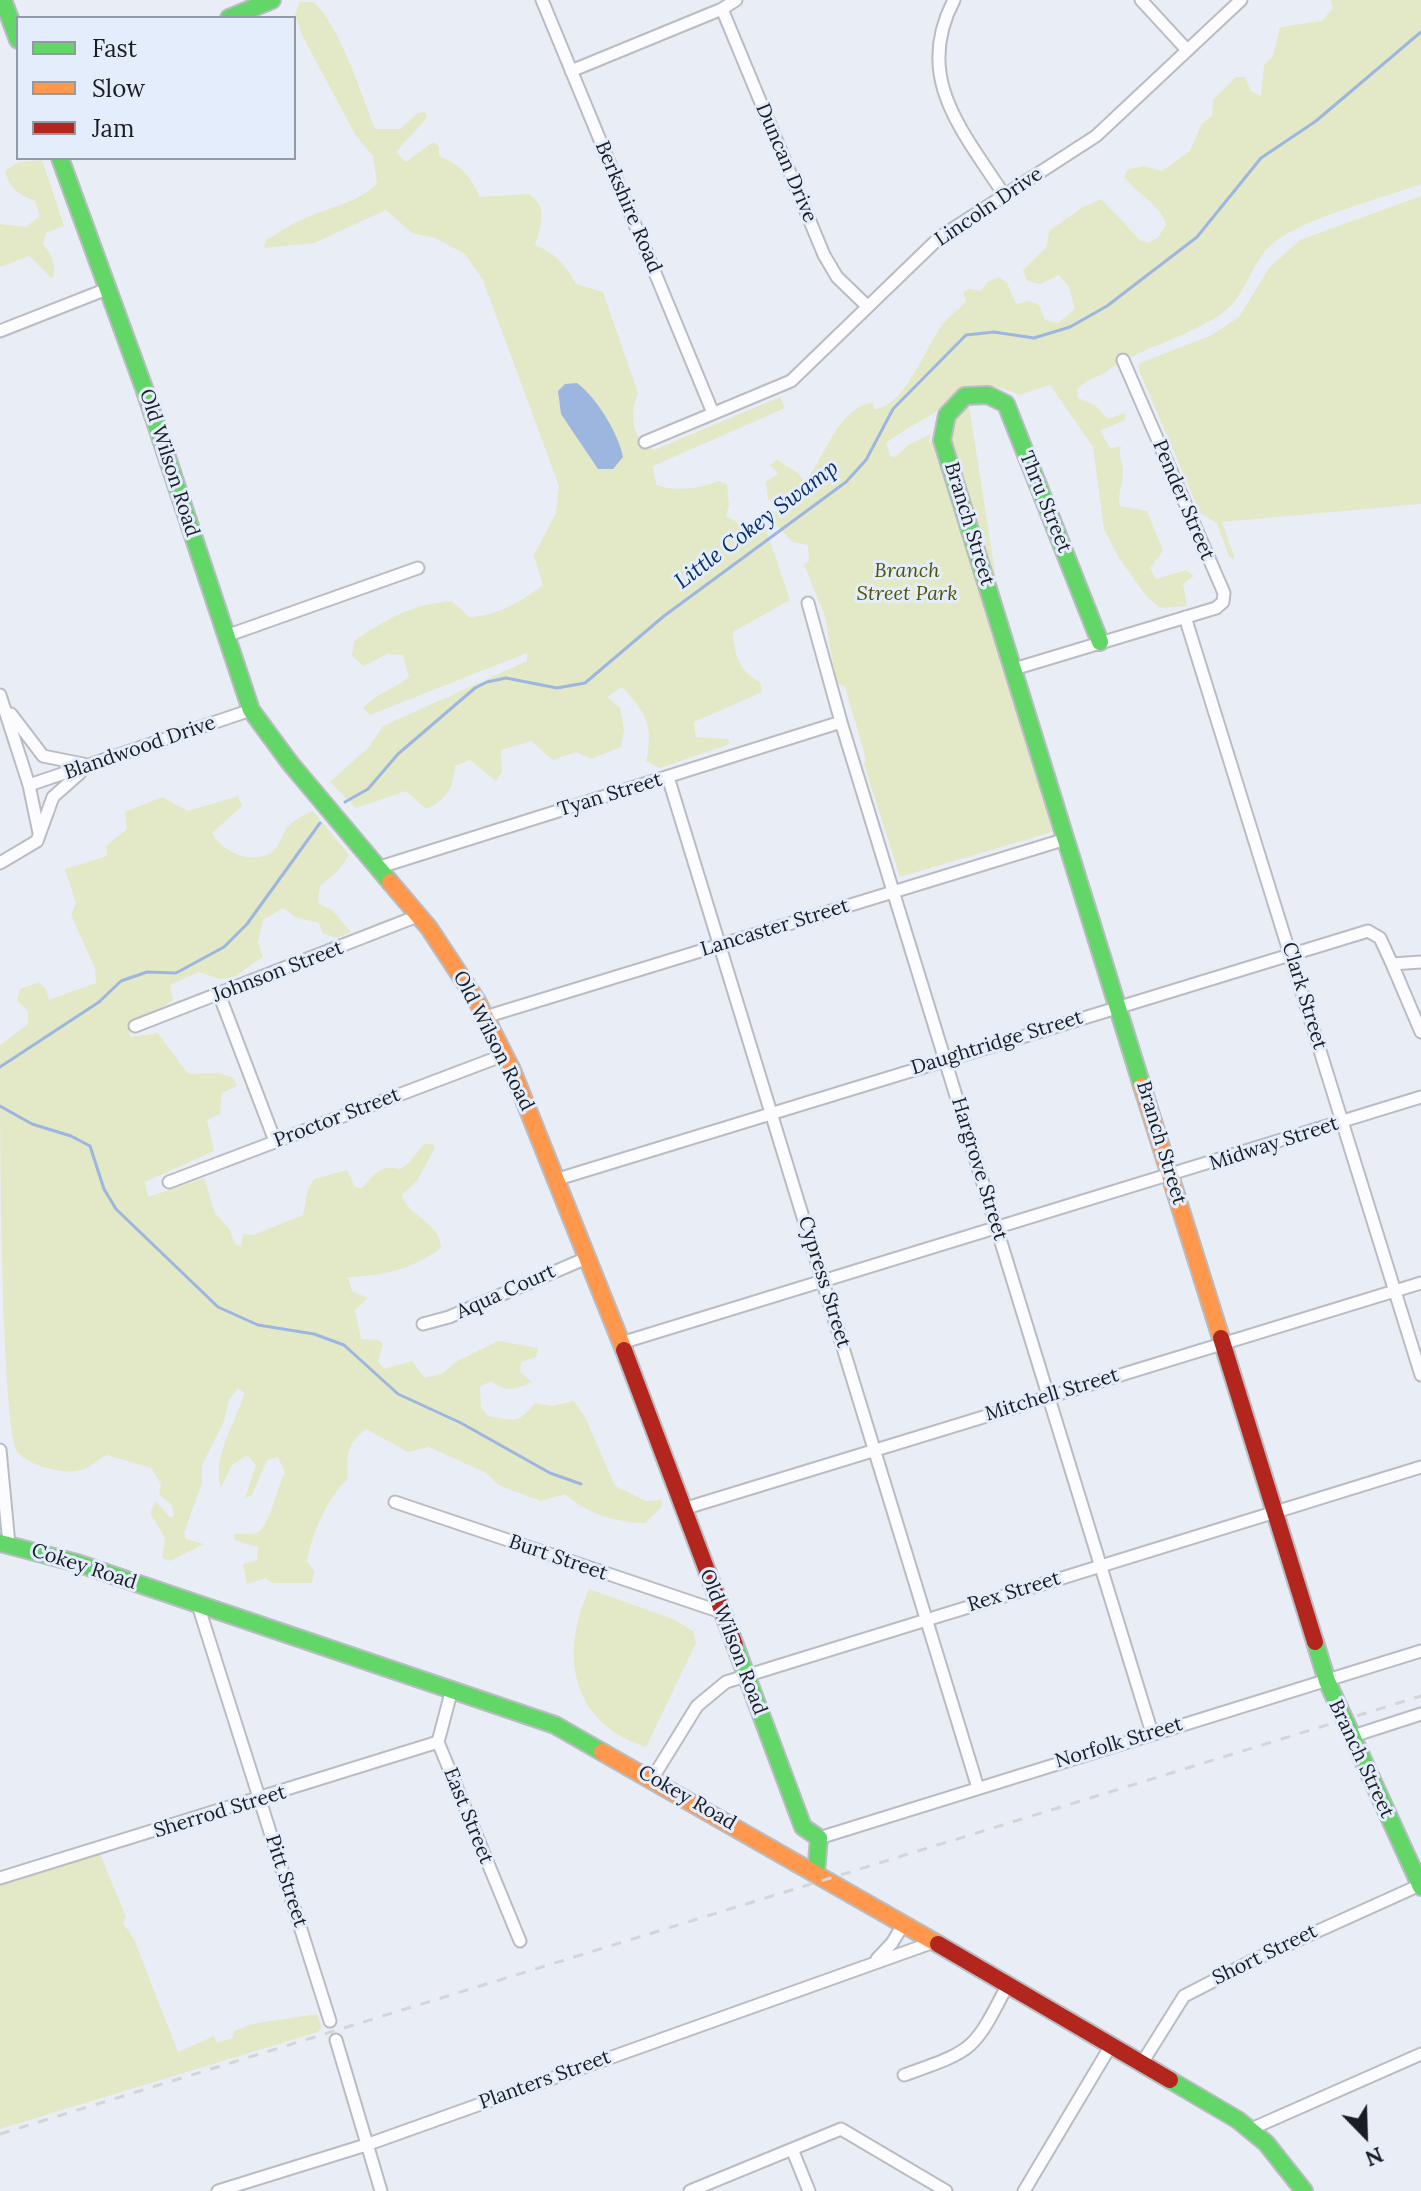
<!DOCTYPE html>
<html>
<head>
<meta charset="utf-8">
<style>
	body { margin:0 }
	#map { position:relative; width:1421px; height:2191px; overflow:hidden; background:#e9eef6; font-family:Lora,serif }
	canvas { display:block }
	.legend { position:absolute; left:16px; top:16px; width:280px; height:144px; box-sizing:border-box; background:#e4edfb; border:2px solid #939aa4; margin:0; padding:10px 14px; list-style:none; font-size:24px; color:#1a1d22 }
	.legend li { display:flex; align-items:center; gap:16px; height:40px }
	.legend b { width:40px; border:2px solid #939aa4 }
	.north { position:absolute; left:1325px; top:2095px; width:80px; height:80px; -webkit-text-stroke:6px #e4edfb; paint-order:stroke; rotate:157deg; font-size:22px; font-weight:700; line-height:32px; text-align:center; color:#1a1d22 }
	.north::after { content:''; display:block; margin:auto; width:28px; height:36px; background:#1a1d22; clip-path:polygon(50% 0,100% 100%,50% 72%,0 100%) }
</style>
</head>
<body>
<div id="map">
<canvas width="1421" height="2191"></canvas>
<ul class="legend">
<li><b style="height:10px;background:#63d668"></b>Fast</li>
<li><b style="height:10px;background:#ff974d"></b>Slow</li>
<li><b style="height:10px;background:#b3261e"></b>Jam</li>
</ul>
<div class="north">N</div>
</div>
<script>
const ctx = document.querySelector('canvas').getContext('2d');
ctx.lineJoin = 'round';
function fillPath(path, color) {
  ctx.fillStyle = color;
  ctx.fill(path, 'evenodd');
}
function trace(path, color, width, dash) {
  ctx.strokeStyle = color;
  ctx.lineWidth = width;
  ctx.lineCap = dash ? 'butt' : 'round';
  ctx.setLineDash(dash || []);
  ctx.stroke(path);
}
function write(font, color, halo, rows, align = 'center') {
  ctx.font = font + ' Lora,serif';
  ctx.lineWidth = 6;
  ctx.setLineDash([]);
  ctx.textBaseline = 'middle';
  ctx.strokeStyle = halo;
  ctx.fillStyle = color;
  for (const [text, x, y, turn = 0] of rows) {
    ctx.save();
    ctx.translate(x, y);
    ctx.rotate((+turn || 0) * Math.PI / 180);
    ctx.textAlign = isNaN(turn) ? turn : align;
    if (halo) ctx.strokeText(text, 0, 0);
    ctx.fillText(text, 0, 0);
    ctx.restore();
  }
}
const green = new Path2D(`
	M1330,0h91v184c-41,15 -109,32 -144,56 -27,19 -30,60 -60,77 -36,22 -76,31 -110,54 -12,8 -20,7 -30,19l1,8 17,7 13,14 17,-6v7l-25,11 10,17 11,-2c-4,12 2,15 2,26 0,13 -6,21 -3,34l27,5 16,40 -13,17 6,11 30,-9 8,6 -11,8 4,22 -27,2 -13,-11 -28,-39 -15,-29 -11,-82 -43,-62 -31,10c-21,-11 -45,-12 -66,1 -7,5 -12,13 -19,17 -17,10 -32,18 -48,30l4,13 5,1 15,-13 21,-10 -3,10 40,-45 44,283 13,31 27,119 -152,45 -36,-113 2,-5 -21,-72 -9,-5 -11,-66 -21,-51 5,-4 -1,-16 -15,-3 -16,-16 -10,6 23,68 -57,32c2,24 5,38 27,50l2,10 -68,30 2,15 32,2 2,5 -70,24 -14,-7c8,-35 0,-48 -24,-74l-15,10 13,11 4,22 -3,17 -30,12 -15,-7 -23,8 -22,-19 -30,9 1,22 -6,9 -26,-21 -15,6c-1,22 -9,34 -29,43l-20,-18 -50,17 -26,-26 39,-35 14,-21 144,-65v-8l-157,62 -7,-7c13,-15 31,-18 46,-31l-6,-22 -16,-1 -23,12 -12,-10 2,-15c32,-22 58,-37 98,-40l17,16c27,-1 52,-15 74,-32l-9,-30 22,-42 3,-27 -76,-206 -18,-26 -30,-16 -23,-5 -26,-23 -72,33 -50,5 2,-8c14,-8 28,-18 44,-24 23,-10 50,-14 67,-33l-4,-27 -17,-20 -54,-101 -7,-20 5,-13h14c27,27 47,91 61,127h25l18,-16 7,-1 2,5c-9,14 -22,22 -31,36l10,9 27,-20 6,4v10c22,9 31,19 41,41l48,-3c21,11 13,33 7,51 20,8 31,20 41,39l27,8 35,101c-9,20 -7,47 16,57l126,-53 5,11 -132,58 3,18c15,9 47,4 62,-3l9,3 2,21 -3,11 18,10 35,-16 -11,-11 -2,-17 12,-8 -8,-9 7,-5 21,13 7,9c21,-27 32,-73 68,-80l1,7c30,-1 51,-60 66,-81 7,-11 18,-17 26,-27l-3,-9 6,-3 12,2 6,-9 12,-5 8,6 9,21 13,-3 10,4 6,15 13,3 17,-14 -6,-22 -10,-12 -19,9 -13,-3 -4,-11 24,-24 2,-15 34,-24 18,-8 39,41 8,3 10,-5 8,-14c-7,-22 -29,-29 -42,-48l5,-7 15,-3 18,5 28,-20 12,-28 10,-7 1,-16 23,-23h9l6,14 10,5 3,-31 9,-9 7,-29 42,-6 11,-13z
	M42,160l22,66 -18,7 -3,10c8,12 15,22 9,36l-23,-23 -29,11v-43l26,3 14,-11 -5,-15c-16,-6 -25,-12 -30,-30l14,-9z
	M1421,196v308l-199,18 12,34v3l-5,-2 -12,-34 -17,-10 -62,-145 2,-5 72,-28 27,-18 30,-49 31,-28z
	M238,796l4,10 -30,27c10,17 33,30 55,22 12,-4 13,-17 19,-26 6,-8 17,-14 27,-18l36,44 -11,16 -18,15 -2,17 14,7 19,22 -14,6 -15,-5 -3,-10 -24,-6 -12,-9 -20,12 -5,23 5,14 -29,20 -14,2 -21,-7 -29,13 3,15 -44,29 1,8 28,-4 30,41 31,-1 14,5 4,8 -15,7 -2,21 -13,6 7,31 -69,31 3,15 56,-19 11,35 14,15 6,16 6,2 2,-12 10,1 50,-20 5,-26 6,-10 33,-9 8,17 7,1c13,-14 17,-24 38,-19l8,-5 16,-20h9l2,4 -17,31 -16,16c6,22 38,26 39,53 -28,21 -58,28 -93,29l4,14 16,7 -13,12 6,29 18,1 4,4 -5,17 6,8 28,-8 13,17 18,-5 14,-12 41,-20 40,7 -2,9 -15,5 -1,10 12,10c-17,7 -25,11 -41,-1l-11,6 1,20 7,9c30,5 28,8 48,-13l16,3 22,-5 11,16 30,69 31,15 15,-1 1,7 -17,16c-32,-1 -57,-9 -80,-29l-24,7 -43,-16 -12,-12 -57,-26 -21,5 -42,-23c-20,15 -19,27 -18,50 -21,19 -36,54 -41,82l7,10 -2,12h-38l-9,-5 -18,6 -4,-20 14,-4 1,-13 -24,-7 1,-6c6,-1 13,1 19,0 16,-4 22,-46 31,-61l-7,-16 -11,3 -15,35 -7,3 11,-33 -9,-10 -15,10 -11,22c-10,-31 16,-65 23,-94l-6,-5 -9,12 -5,21 -22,44v18l-18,50 2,6 18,5 -34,17 -8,-3 3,-20 -15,-25 6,-12 14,17 4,-2 -2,-11 -13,-11 2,-10 -10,-16 -44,-13c-10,4 -16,13 -26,15 -17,5 -51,-4 -63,-17 -18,-26 -18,-352 -18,-408l28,-21v-13l-11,-11 3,-11 19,-7 7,7 3,11 47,-17 -1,-15 -24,-53 5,-12 -11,-34 42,-13 -1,-10 21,-17 -2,-17 37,-15 26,14z
	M589,1589l84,30 20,12 3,12 -50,104c-75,-24 -87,-92 -57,-158z
	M100,1854l26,63 -3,6 11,16 44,113 36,-16 3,7 16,-5 1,-7 18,-7 65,-10 5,13 -4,5 -318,97v-246z`);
const water = new Path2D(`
	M577,383c20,15 41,50 46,74l-10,12h-15l-37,-55 -3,-23 7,-7z`);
const stream = new Path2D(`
	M345,802l23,-13 30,-35 77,-66 12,-6 19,-4 51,10 28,-5 79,-67 182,-134 20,-22 27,-51 73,-74 28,-3 40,6 36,-11 37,-21 90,-69 64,-79 55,-37 105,-89
	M0,1067l99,-65 22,-21 26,-9 29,1 48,-26 23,-23 73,-101
	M0,1106l32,18 39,12 19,10 14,43 12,20 102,98 40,18 56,9 30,11 54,49 63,29 89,50 31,11`);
const street = new Path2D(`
	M542,0l171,413
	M954,0c-41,78 9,131 50,195
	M1141,0l46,50
	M722,9l102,246 13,22 30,29
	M571,71l151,-62 14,-9
	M0,331l107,-42
	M645,442l146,-61 149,-144 156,-101 145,-136
	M808,603l33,119 311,1011
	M1185,617l236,758
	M226,636l192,-68
	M1014,669l202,-61 7,-6 1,-9 -101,-233
	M0,695l29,90 10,48
	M11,714l32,42 40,8
	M668,777l310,1011
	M29,785l222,-75
	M0,863l37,-22 16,-44 27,-24
	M380,867l461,-145
	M1392,964l29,68
	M219,994l56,147
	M485,1017l581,-178
	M135,1026l285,-111
	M558,1179l810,-248 12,7 12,26 29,-2
	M169,1182l335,-127
	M423,1324l26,-7 140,-60
	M621,1343l800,-246
	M0,1450l9,94
	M395,1502l326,110
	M683,1509l738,-226
	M198,1605l132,416
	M452,1689l-14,53 82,199
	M1350,1737l71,-23
	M652,1779l45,-73 29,-24 695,-215
	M819,1838l602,-187
	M0,1878l438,-136
	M877,1959l15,-16 11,-18
	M336,2040l45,151
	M1142,2063l42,-67 72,-37 164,-74
	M904,2075c70,-25 69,-23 103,-89
	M1251,2129l170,-75
	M792,2149l17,42
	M218,2191l148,-46 565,-202
	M690,2191l151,-62 105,62
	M1024,2191l86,-144`);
const fast = new Path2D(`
	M3,0l15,40
	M229,18l43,-18
	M60,158l84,230 107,322 39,53 100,119
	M1100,642l-94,-238 -18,-9 -23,1 -18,19 -5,25 200,646
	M0,1543l77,20 478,162 47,27
	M1315,1642l12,39 94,206
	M735,1645l68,182 16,11 -3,35
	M1170,2080l68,40 28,23 38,48`);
const slow = new Path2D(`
	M390,882l39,46 48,73 35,69 112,280
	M1142,1086l79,252
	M602,1752l336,192`);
const jam = new Path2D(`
	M1221,1338l94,304
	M624,1350l111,295
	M938,1944l232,136`);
const rail = new Path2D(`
	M0,2134l1421,-438`);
const streetNames = [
	["Duncan Drive",786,163,67],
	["Berkshire Road",628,207,67],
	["Lincoln Drive",989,207,-34],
	["Old Wilson Road",169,463,72],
	["Pender Street",1183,500,67],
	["Thru Street",1045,502,68],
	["Branch Street",969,524,73],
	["Blandwood Drive",140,748,-19],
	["Tyan Street",610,795,-17],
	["Lancaster Street",775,928,-17],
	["Johnson Street",278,972,-21],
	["Clark Street",1304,996,73],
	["Old Wilson Road",493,1041,63],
	["Daughtridge Street",997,1043,-17],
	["Proctor Street",337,1118,-21],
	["Branch Street",1161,1143,73],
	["Midway Street",1274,1144,-18],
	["Hargrove Street",979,1169,73],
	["Cypress Street",824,1282,73],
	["Aqua Court",506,1292,-24],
	["Mitchell Street",1052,1395,-17],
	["Burt Street",558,1558,19],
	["Cokey Road",84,1567,18],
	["Rex Street",1014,1592,-17],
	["Old Wilson Road",733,1642,69],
	["Norfolk Street",1119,1743,-17],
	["Branch Street",1361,1759,65],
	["Cokey Road",687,1798,30],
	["Sherrod Street",220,1812,-17],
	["East Street",468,1816,68],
	["Pitt Street",286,1881,72],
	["Short Street",1265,1955,-26],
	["Planters Street",545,2080,-20]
];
const parkNames = [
	["Branch",907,571],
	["Street Park",907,594]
];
const waterNames = [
	["Little Cokey Swamp",757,525,-37]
];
fillPath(green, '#e3e8c7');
fillPath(water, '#9db6e0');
trace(stream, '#9db6e0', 3);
trace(street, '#b9bcc2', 15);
trace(fast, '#b9bcc2', 20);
trace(slow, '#b9bcc2', 20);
trace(jam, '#b9bcc2', 20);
trace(street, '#fcfcfe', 11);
trace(fast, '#63d668', 16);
trace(slow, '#ff974d', 16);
trace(jam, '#b3261e', 16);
trace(rail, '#d4d5d7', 3, [10, 10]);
write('20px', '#1a1d22', '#e4edfb', streetNames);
write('italic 20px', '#535500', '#e4edfb', parkNames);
write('italic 22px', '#072f70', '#e4edfb', waterNames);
</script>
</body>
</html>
